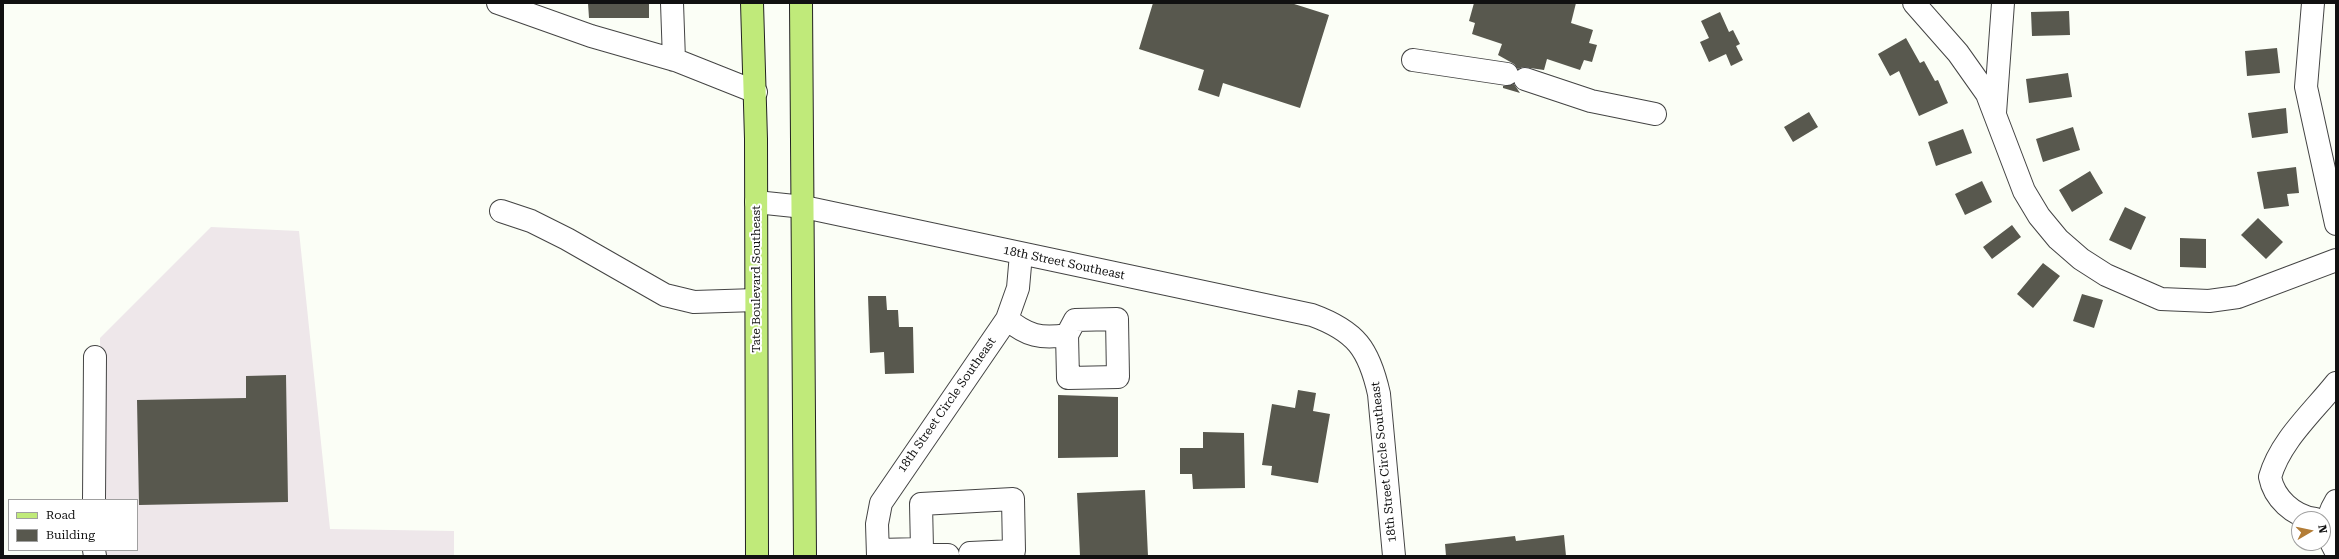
<!DOCTYPE html>
<html>
<head>
<meta charset="utf-8">
<style>
	body { margin:0 }
	#map { position:relative; width:2339px; height:559px; overflow:hidden; background:#fbfef6; font-family:"Roboto Serif",serif }
	canvas { display:block }
	.frame { position:absolute; inset:0; border:4px solid #111; pointer-events:none }
	.legend { position:absolute; left:8px; top:499px; width:130px; height:52px; box-sizing:border-box; background:#fff; border:1px solid #a0a0a0; margin:0; padding:5px 7px; list-style:none; font-size:12px; color:#111 }
	.legend li { display:flex; align-items:center; gap:8px; height:20px }
	.legend b { width:20px; border:1px solid #a0a0a0 }
	.north { position:absolute; left:2291px; top:511px; width:40px; height:40px; box-sizing:border-box; background:#fff; border:1px solid #a0a0a0; border-radius:50%; rotate:81deg; font-size:11px; font-weight:700; line-height:16px; text-align:center; color:#111 }
	.north::after { content:''; display:block; margin:auto; width:14px; height:18px; background:#b37d37; clip-path:polygon(50% 0,100% 100%,50% 72%,0 100%) }
</style>
</head>
<body>
<div id="map">
<canvas width="2339" height="559"></canvas>
<div class="frame"></div>
<ul class="legend">
<li><b style="height:5px;background:#c0ea7a"></b>Road</li>
<li><b style="height:11px;background:#58584e"></b>Building</li>
</ul>
<div class="north">N</div>
</div>
<script>
const ctx = document.querySelector('canvas').getContext('2d');
ctx.lineJoin = 'round';
function fillPath(path, color) {
  ctx.fillStyle = color;
  ctx.fill(path, 'evenodd');
}
function trace(path, color, width, dash) {
  ctx.strokeStyle = color;
  ctx.lineWidth = width;
  ctx.lineCap = dash ? 'butt' : 'round';
  ctx.setLineDash(dash || []);
  ctx.stroke(path);
}
function write(font, color, halo, rows, align = 'center') {
  ctx.font = font + ' "Roboto Serif",serif';
  ctx.lineWidth = 4;
  ctx.setLineDash([]);
  ctx.textBaseline = 'middle';
  ctx.strokeStyle = halo;
  ctx.fillStyle = color;
  for (const [text, x, y, turn = 0] of rows) {
    ctx.save();
    ctx.translate(x, y);
    ctx.rotate((+turn || 0) * Math.PI / 180);
    ctx.textAlign = isNaN(turn) ? turn : align;
    if (halo) ctx.strokeText(text, 0, 0);
    ctx.fillText(text, 0, 0);
    ctx.restore();
  }
}
const industrial = new Path2D(`
	M211,227l88,4 31,298 124,2v25h-350v-6h33v-50h-34l-3,-162z`);
const building = new Path2D(`
	M588,3h61v15h-60z
	M1153,3h138l38,12 -29,93 -77,-25 -4,14 -21,-7 6,-20 -65,-21z
	M1474,3h102l-5,20 22,7 -4,13 8,2 -5,17 -8,-2 -4,10 -33,-11 -3,11 -21,-3 -5,2 -4,-5 -16,-9 4,-11 -30,-10 3,-11 -6,-2z
	M2069,11l1,24 -38,1 -1,-24z
	M1720,12l9,20 4,-2 7,14 -4,2 7,14 -12,6 -5,-12 -17,8 -9,-20 9,-4 -8,-17z
	M1906,38l14,25 4,-2 11,20 3,-1 10,23 -29,13 -20,-45 -9,5 -12,-22z
	M2277,48l3,25 -33,3 -2,-25z
	M2068,73l4,24 -43,6 -3,-24z
	M1514,84l6,9 -17,-5v-2z
	M2286,108l2,25 -36,5 -4,-25z
	M1809,112l9,15 -25,15 -9,-15z
	M2073,127l7,23 -37,12 -7,-23z
	M1963,129l9,24 -36,13 -8,-24z
	M2296,167l3,26 -12,1 2,12 -25,3 -7,-37z
	M2090,171l13,22 -31,19 -13,-22z
	M1982,181l10,21 -27,13 -10,-21z
	M2125,207l21,10 -15,33 -22,-10z
	M2258,218l25,24 -17,17 -25,-24z
	M2012,225l9,12 -29,22 -9,-12z
	M2180,238l26,1v29l-26,-1z
	M2043,263l17,13 -27,32 -16,-14z
	M2082,294l21,6 -9,28 -21,-7z
	M868,296h18l1,14h11l1,17h14l1,46 -29,1 -1,-22 -14,1z
	M286,375l2,127 -149,3 -2,-105 109,-2v-22z
	M1298,390l18,3 -3,18 17,3 -12,69 -47,-8 1,-9 -10,-1 10,-61 23,4z
	M1058,395l60,2v60l-60,1z
	M1203,432l41,1 1,55 -52,1 -1,-15h-12v-26h23z
	M1145,490l3,66h-68l-3,-63z
	M1564,535l2,21h-120l-1,-12 70,-8 1,5z`);
const minor = new Path2D(`
	M498,3l93,33 87,25 78,31
	M672,3l2,57
	M1914,3l44,50 29,41 37,97 15,25 19,23 23,20 25,16 55,24 48,2 29,-4 98,-37
	M2313,3l-7,84 30,137
	M1413,60l94,14
	M1525,79l66,22 64,13
	M1995,113l8,-110
	M756,202l48,5 508,108c44,16 57,34 67,79l15,162
	M501,211l30,10 36,18 98,56 29,7 62,-2
	M1007,319c20,17 34,20 60,16
	M1117,319l1,58 -50,1 -1,-43 8,-15z
	M94,500l1,-143
	M2336,501c-12,20 -11,31 0,51
	M2315,519c-22,-3 -41,-21 -45,-42 10,-36 43,-65 66,-94
	M922,549l6,6h20
	M94,550l1,6
	M878,550l44,-1 -1,-45 92,-5 1,52 -44,2
	M878,556l-1,-32 4,-21 126,-184 11,-31 3,-34`);
const major = new Path2D(`
	M752,3l4,136 1,417
	M801,3l4,553`);
const streetNames = [
	["18th Street Southeast",1064,263,12],
	["Tate Boulevard Southeast",756,279,-90],
	["18th Street Circle Southeast",947,405,-55],
	["18th Street Circle Southeast",1384,462,-96]
];
fillPath(industrial, '#eee7ea');
fillPath(building, '#58584e');
trace(minor, '#444', 24);
trace(major, '#222', 24);
trace(minor, '#fff', 22);
trace(major, '#c0ea7a', 22);
write('12px', '#111', '#fff', streetNames);
</script>
</body>
</html>
